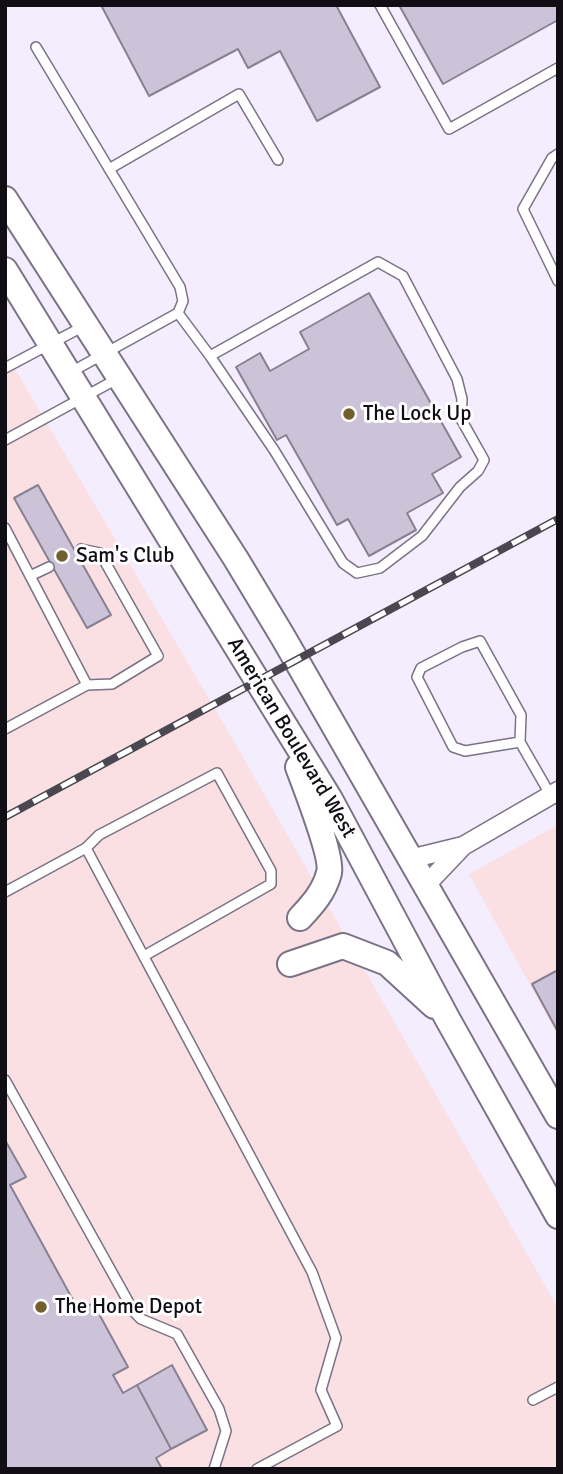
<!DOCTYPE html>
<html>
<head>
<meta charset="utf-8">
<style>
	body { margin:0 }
	#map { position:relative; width:563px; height:1474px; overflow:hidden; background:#f4edfe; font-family:Signika,sans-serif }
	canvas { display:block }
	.frame { position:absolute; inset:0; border:7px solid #100d14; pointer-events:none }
</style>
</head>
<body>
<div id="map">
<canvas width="563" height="1474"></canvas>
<div class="frame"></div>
</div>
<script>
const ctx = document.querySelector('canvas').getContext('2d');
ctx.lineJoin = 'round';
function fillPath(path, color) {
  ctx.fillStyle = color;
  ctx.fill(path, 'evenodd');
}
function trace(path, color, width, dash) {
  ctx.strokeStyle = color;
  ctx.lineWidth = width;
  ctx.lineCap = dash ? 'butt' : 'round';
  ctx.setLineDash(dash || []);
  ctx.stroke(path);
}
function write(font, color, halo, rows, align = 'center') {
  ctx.font = font + ' Signika,sans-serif';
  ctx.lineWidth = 6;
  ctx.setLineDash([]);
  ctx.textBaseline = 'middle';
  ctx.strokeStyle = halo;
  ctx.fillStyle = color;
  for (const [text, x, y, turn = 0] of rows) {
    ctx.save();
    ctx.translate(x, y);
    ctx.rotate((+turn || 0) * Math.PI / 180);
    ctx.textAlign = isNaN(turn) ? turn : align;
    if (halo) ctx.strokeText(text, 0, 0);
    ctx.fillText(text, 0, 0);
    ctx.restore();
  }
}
const commercial = new Path2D(`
	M5,352l230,391 323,565v161h-553z
	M558,825v211l-89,-162z`);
const building = new Path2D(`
	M101,5h235l44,82 -63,34 -37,-70 -32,17 -10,-19 -89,47z
	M399,5h159v15l-115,64z
	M369,293l92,164 -29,17 11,19 -36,20 9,17 -47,26 -21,-37 -11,6 -51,-90 -9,5 -41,-73 24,-14 10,18 39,-22 -9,-17z
	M38,485l73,130 -24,13 -73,-130z
	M558,970v62l-26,-48z
	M5,1140l21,37 -16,8 69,126 14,-8 35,64 -15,8 10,18 14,-8 34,64 -15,9 6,11h-157z
	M172,1365l35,65 -36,19 -34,-64z`);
const service = new Path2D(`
	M380,5l69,124 109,-61
	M36,47l144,240 3,14 -5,12 -107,59
	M558,154l-6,4 -29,51 35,72
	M109,169l130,-75 39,66
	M178,313l32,43 168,-94 25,14 54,103 5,20 -1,20 23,41 -6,11 -18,16 -38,49 -42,32 -23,5 -14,-10 -69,-113 -64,-94
	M5,368l79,-42
	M5,440l112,-61
	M5,528l82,157 -82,44
	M81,549l19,4 58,103 -46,28 -25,1
	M30,576l19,-9
	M520,742l-55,9 -12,-4 -36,-70 4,-9 41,-21 18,-6 41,74 -1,27 31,54
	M86,848l13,-13 118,-62 54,98v13l-127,72
	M5,892l81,-44 226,424 24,66 -15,52 16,36 -80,43
	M5,1080l129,232 7,7 36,15 42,75 7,22 -12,38
	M533,1400l25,-13`);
const minor = new Path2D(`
	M410,859l53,-13 95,-55
	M425,886l38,-40`);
const secondary = new Path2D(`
	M5,199l231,360 47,78 275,479
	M5,270l325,529 117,219 111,198
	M298,767c7,19 35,90 31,106 -5,19 -16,31 -29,45
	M290,964l53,-18 44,17 47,43`);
const rail = new Path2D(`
	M5,817l553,-298`);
const markers = [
	[349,414,7,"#735e2d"],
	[62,556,7,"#735e2d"],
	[41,1307,7,"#735e2d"]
];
const poiNames = [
	["The Lock Up",363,414],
	["Sam's Club",76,556],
	["The Home Depot",55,1307]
];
const streetNames = [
	["American Boulevard West",291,738,59]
];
fillPath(commercial, '#fadfe3');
fillPath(building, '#ccc3d8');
trace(building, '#888093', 2);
trace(service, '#7a7285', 12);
trace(minor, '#7a7285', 21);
trace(secondary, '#7a7285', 28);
trace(service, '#fff', 9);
trace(minor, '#fff', 18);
trace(secondary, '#fff', 24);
trace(rail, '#4b4750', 8);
trace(rail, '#fefefe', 5, [16]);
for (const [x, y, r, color] of markers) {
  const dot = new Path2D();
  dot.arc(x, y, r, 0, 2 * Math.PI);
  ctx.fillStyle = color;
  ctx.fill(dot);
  trace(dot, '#fefefe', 2.5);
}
write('21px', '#100d14', '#fefefe', poiNames, 'left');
write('21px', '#100d14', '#fefefe', streetNames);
</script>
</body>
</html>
